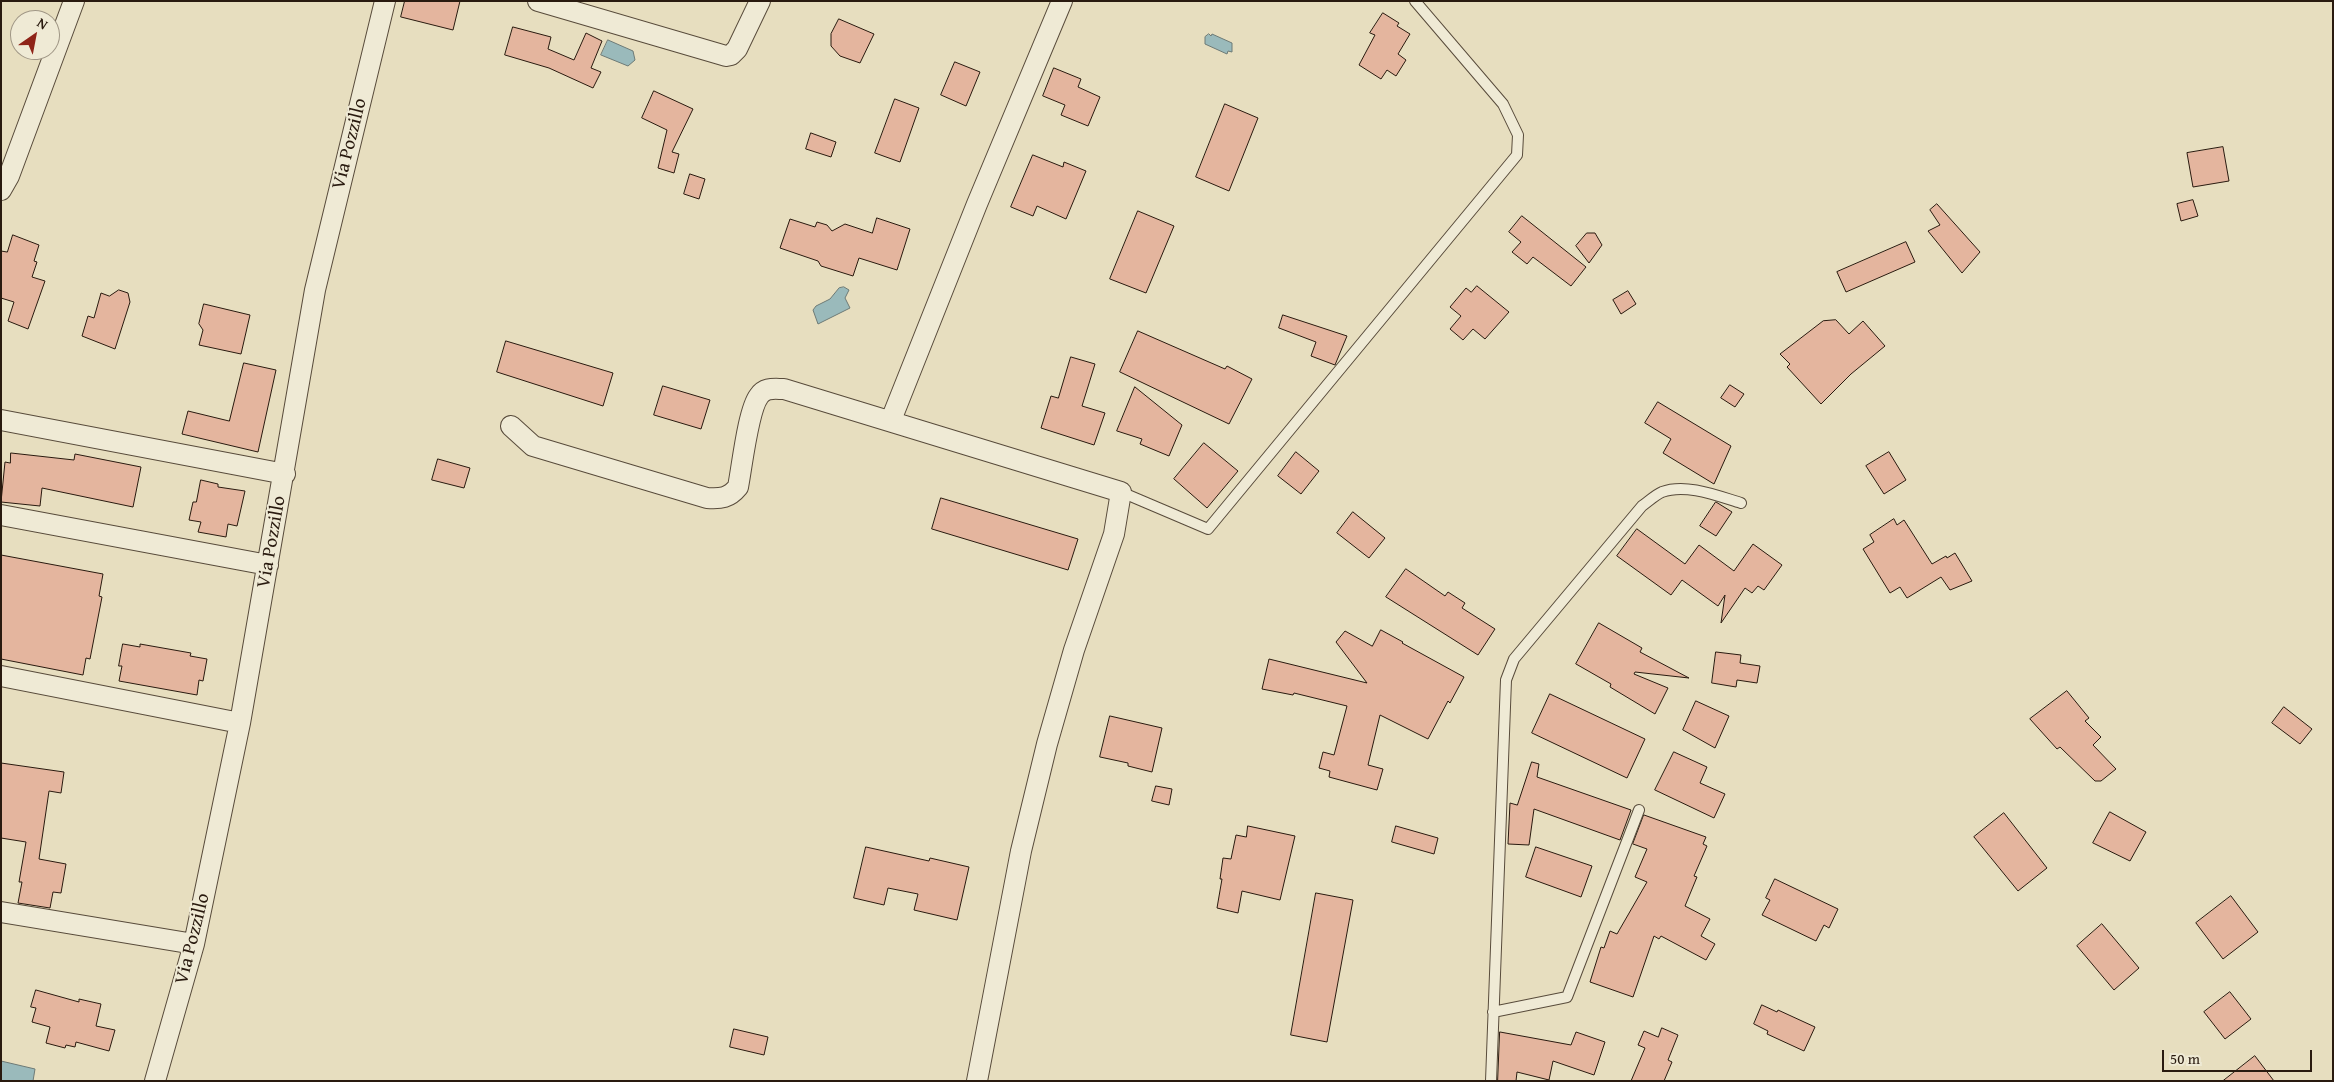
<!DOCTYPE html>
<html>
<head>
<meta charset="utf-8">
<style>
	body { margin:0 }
	#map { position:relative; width:2334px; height:1082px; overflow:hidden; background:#e7debf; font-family:"Gentium Book Plus",serif }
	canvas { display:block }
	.frame { position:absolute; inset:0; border:2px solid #291a0f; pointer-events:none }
	.north { position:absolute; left:10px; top:10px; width:50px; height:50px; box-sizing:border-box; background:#efead5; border:1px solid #a09786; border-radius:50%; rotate:33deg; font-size:14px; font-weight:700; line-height:20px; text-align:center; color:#291a0f }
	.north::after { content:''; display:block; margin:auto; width:18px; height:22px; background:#8f2418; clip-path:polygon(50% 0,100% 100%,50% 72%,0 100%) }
	.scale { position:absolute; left:2162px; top:1050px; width:150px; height:22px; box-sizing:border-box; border:2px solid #291a0f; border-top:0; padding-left:6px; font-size:15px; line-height:18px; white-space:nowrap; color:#291a0f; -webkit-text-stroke:4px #efead5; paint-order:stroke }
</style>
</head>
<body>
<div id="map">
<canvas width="2334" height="1082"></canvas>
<div class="frame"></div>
<div class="north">N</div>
<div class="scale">50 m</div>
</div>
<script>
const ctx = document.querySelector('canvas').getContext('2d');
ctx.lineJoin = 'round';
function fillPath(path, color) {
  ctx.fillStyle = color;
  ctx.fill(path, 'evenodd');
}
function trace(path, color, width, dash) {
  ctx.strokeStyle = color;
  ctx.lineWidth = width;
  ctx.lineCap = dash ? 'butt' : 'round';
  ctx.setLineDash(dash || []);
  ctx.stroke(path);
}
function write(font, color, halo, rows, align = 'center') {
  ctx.font = font + ' "Gentium Book Plus",serif';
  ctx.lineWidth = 4;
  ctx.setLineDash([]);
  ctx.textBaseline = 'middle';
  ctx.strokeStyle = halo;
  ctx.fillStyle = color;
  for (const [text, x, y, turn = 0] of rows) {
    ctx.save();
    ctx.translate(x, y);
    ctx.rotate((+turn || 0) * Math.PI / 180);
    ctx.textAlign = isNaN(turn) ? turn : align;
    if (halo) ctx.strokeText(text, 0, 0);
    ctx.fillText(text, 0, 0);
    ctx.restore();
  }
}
const water = new Path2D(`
	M1209,34l2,2 1,-2 20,9v9l-4,-1 -1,3 -22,-10v-7z
	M608,40l25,11 2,9 -7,6 -27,-11z
	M844,287l5,3 -4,8 5,10 -32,16 -5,-14 3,-4 14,-7 9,-11z
	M1,1061l34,8 -2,12h-32z`);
const building = new Path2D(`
	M405,1h55l-7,29 -52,-13z
	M1383,13l16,10 -2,3 13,8 -12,20 8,6 -10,16 -9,-6 -6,9 -22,-14 16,-30 -5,-2z
	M839,19l35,15 -14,29 -20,-7 -9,-10v-12z
	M513,27l38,10 -3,12 26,11 12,-27 16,8 -11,27 10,4 -8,16 -44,-20 -44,-13z
	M955,62l25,10 -14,34 -25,-11z
	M1054,68l27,11 -3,8 22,10 -12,29 -27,-11 4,-10 -22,-9z
	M654,91l39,18 -21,43 7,2 -5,19 -16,-5 9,-38 -25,-12z
	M895,99l24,9 -19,54 -25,-9z
	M1225,104l33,14 -29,73 -33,-14z
	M811,133l25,9 -5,15 -25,-8z
	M2223,147l6,34 -36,6 -6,-34z
	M1033,155l30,12 1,-5 22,9 -20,48 -29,-13 -4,10 -22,-9z
	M690,174l15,5 -6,20 -15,-5z
	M2193,200l5,16 -17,5 -4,-17z
	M1937,204l43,48 -18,21 -34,-42 12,-6 -10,-15z
	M1138,211l36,15 -28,67 -36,-14z
	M1522,216l64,51 -15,19 -38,-29 -6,7 -15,-12 9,-10 -12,-10z
	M877,218l33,11 -13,41 -38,-12 -6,18 -32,-10 -3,-5 -38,-13 10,-29 25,8 2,-5 10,3 5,6 13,-7 27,9z
	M1587,233h8l7,12 -13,18 -13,-17z
	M13,235l26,10 -5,16 3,1 -5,15 13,4 -17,48 -20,-8 6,-19 -13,-4v-47l6,1z
	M1906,242l9,20 -69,30 -9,-20z
	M1477,286l32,26 -24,27 -12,-10 -10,11 -13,-11 11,-13 -11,-9 16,-19 5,4z
	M119,290l9,3 2,9 -15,47 -33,-13 6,-20 6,2 7,-25 8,3z
	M1628,291l8,13 -15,10 -8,-14z
	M204,304l46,11 -9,39 -42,-9 4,-15 -4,-6z
	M1283,315l64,21 -12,29 -24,-9 5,-14 -37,-14z
	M1836,320l13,14 14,-13 22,25 -34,28 -30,30 -34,-37 3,-3 -10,-10 43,-33z
	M1138,331l87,38 2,-3 25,13 -23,45 -109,-52z
	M506,341l107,32 -10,33 -106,-34z
	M1071,357l24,7 -13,42 23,7 -11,32 -53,-17 10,-32 7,2z
	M244,363l32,7 -18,82 -76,-18 6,-23 41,10z
	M1730,385l14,9 -9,13 -14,-9z
	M663,386l47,14 -9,29 -47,-14z
	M1135,387l47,38 -13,31 -29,-12 2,-5 -25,-8z
	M1658,402l73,44 -17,38 -51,-31 8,-14 -26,-16z
	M1204,443l34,28 -31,37 -33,-29z
	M1296,452l23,19 -18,23 -23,-18z
	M1889,452l17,28 -22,14 -18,-28z
	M11,453l63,7 1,-6 66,13 -8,40 -91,-19 -2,18 -39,-4 4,-40 5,1z
	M438,459l32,9 -6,20 -32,-8z
	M201,480l17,4v3l27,4 -8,35 -9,-2 -2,13 -28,-5 3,-10 -12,-2 4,-18h3z
	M941,498l137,41 -10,31 -136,-41z
	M1716,502l16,10 -16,24 -16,-10z
	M1353,512l32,26 -16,20 -32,-25z
	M1894,519l3,6 7,-5 28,44 14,-8 1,2 8,-5 17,28 -22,9 -9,-13 -34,21 -7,-11 -10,6 -27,-44 11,-7 -4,-7z
	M1637,529l48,35 14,-19 35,26 19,-27 29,21 -18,25 -6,-4 -6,7 -7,-5 -24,35 4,-28 -7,11 -36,-26 -11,15 -54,-39z
	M1,555l102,19 -4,22 3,1 -12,62 -4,-1 -3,17 -82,-16z
	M1406,569l39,27 3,-4 17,11 -3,5 33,21 -17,26 -92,-58z
	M1599,623l43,25 -2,4 49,26 -54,-6 -1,2 34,14 -13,26 -45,-27 1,-3 -35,-20z
	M1381,630l22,12 -1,1 62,34 -14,26 -2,-2 -20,38 -48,-24 -12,50 15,4 -6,21 -48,-13 1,-6 -11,-3 4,-16 11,3 13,-49 -53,-13 -1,2 -31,-6 7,-30 98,24 -31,-41 9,-11 27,15z
	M123,644l17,3v-3l51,9 -1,3 17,3 -4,22 -4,-1 -2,15 -78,-14 3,-15h-3z
	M1716,652l25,3 -1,8 20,3 -3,17 -20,-3 -1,7 -24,-4z
	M2067,691l22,27 -4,3 16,16 -8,8 23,24 -15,12h-6l-35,-34 -3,2 -27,-30z
	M1550,694l95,45 -18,39 -95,-45z
	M1696,701l33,15 -14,32 -32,-18z
	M2284,707l28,22 -12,15 -28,-21z
	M1110,716l52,12 -10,44 -24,-6v-3l-28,-6z
	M1674,752l33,15 -7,16 25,11 -11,24 -59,-28z
	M1532,762l7,2 -2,13 94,33 -11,30 -86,-31 -5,36 -21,-1 2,-41 7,2z
	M1,763l63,9 -3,21 -12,-2 -10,68 27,5 -5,29 -8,-1 -3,16 -32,-5 4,-21h-3l7,-40 -25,-4z
	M1156,786l16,3 -3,16 -17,-4z
	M2110,812l36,20 -16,29 -37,-18z
	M2004,813l43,55 -29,23 -44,-54z
	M1644,815l62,22 -3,7 4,2 -13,30 3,1 -12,29 25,13 -9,17 14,8 -9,16 -45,-24 -2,3 -5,-3 -21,61 -43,-15 11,-35 3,1 6,-17 7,3 30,-52 -12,-5 12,-28 -14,-5z
	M1248,826l47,10 -15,64 -38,-9 -4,22 -21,-5 5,-29h-2l3,-21 8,1 5,-24 10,2z
	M1396,826l42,12 -4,16 -42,-12z
	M866,847l63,14 1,-3 39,9 -12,53 -43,-10 4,-16 -30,-6 -4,17 -30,-7z
	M1536,847l56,19 -11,31 -55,-20z
	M1775,879l63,30 -9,19 -5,-3 -8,16 -54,-26 8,-15 -4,-2z
	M1316,893l37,7 -26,142 -36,-7z
	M2231,896l27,36 -35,27 -27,-36z
	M2102,924l37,44 -25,22 -37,-44z
	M36,990l43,12v-3l22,5 -5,22 19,4 -6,21 -33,-9 -1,5 -9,-2 -1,3 -19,-5 4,-16 -18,-5 4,-14 -5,-1z
	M2230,992l21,27 -26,20 -21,-27z
	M1762,1005l15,7 1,-2 37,17 -11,24 -37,-17 1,-3 -14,-7z
	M1662,1028l16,7 -10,25 4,2 -8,19h-33l14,-33 -7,-3 6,-14 14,6z
	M734,1029l34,8 -4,18 -34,-8z
	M1500,1032l71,13 5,-13 29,10 -11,33 -41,-14 -4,19 -32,-8 -1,9h-18z
	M2255,1056l19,25h-51z`);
const service = new Path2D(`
	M1121,492l87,37 309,-374 1,-20 -15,-31 -88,-103
	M1493,1012l74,-15 72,-187
	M1491,1081l15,-401 8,-21 128,-153c6,-4 13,-11 20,-14 24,-9 56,4 79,11`);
const minor = new Path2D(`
	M538,1l188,55 5,-1 6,-6 23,-48
	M1,190l8,-14 65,-175
	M1,420l284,54
	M891,420l86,-216 85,-203
	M511,426l22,20 174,52c14,1 22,0 31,-11 4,-20 10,-77 21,-91 6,-9 15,-7 25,-7l337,103 -7,42 -40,116 -27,94 -26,107 -44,230
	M1,515l267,50
	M1,676l239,47
	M1,912l193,32
	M155,1081l39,-137 46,-221 75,-433 70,-289`);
const streetNames = [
	["Via Pozzillo",350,144,-76],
	["Via Pozzillo",272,542,-80],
	["Via Pozzillo",193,939,-76]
];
fillPath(water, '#9ababb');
trace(water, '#6d7a76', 1);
fillPath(building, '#e4b59e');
trace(building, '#291a0f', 1);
trace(service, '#584b3b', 12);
trace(minor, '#584b3b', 22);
trace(service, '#efead5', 10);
trace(minor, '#efead5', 20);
write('19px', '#291a0f', '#efead5', streetNames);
</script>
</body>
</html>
